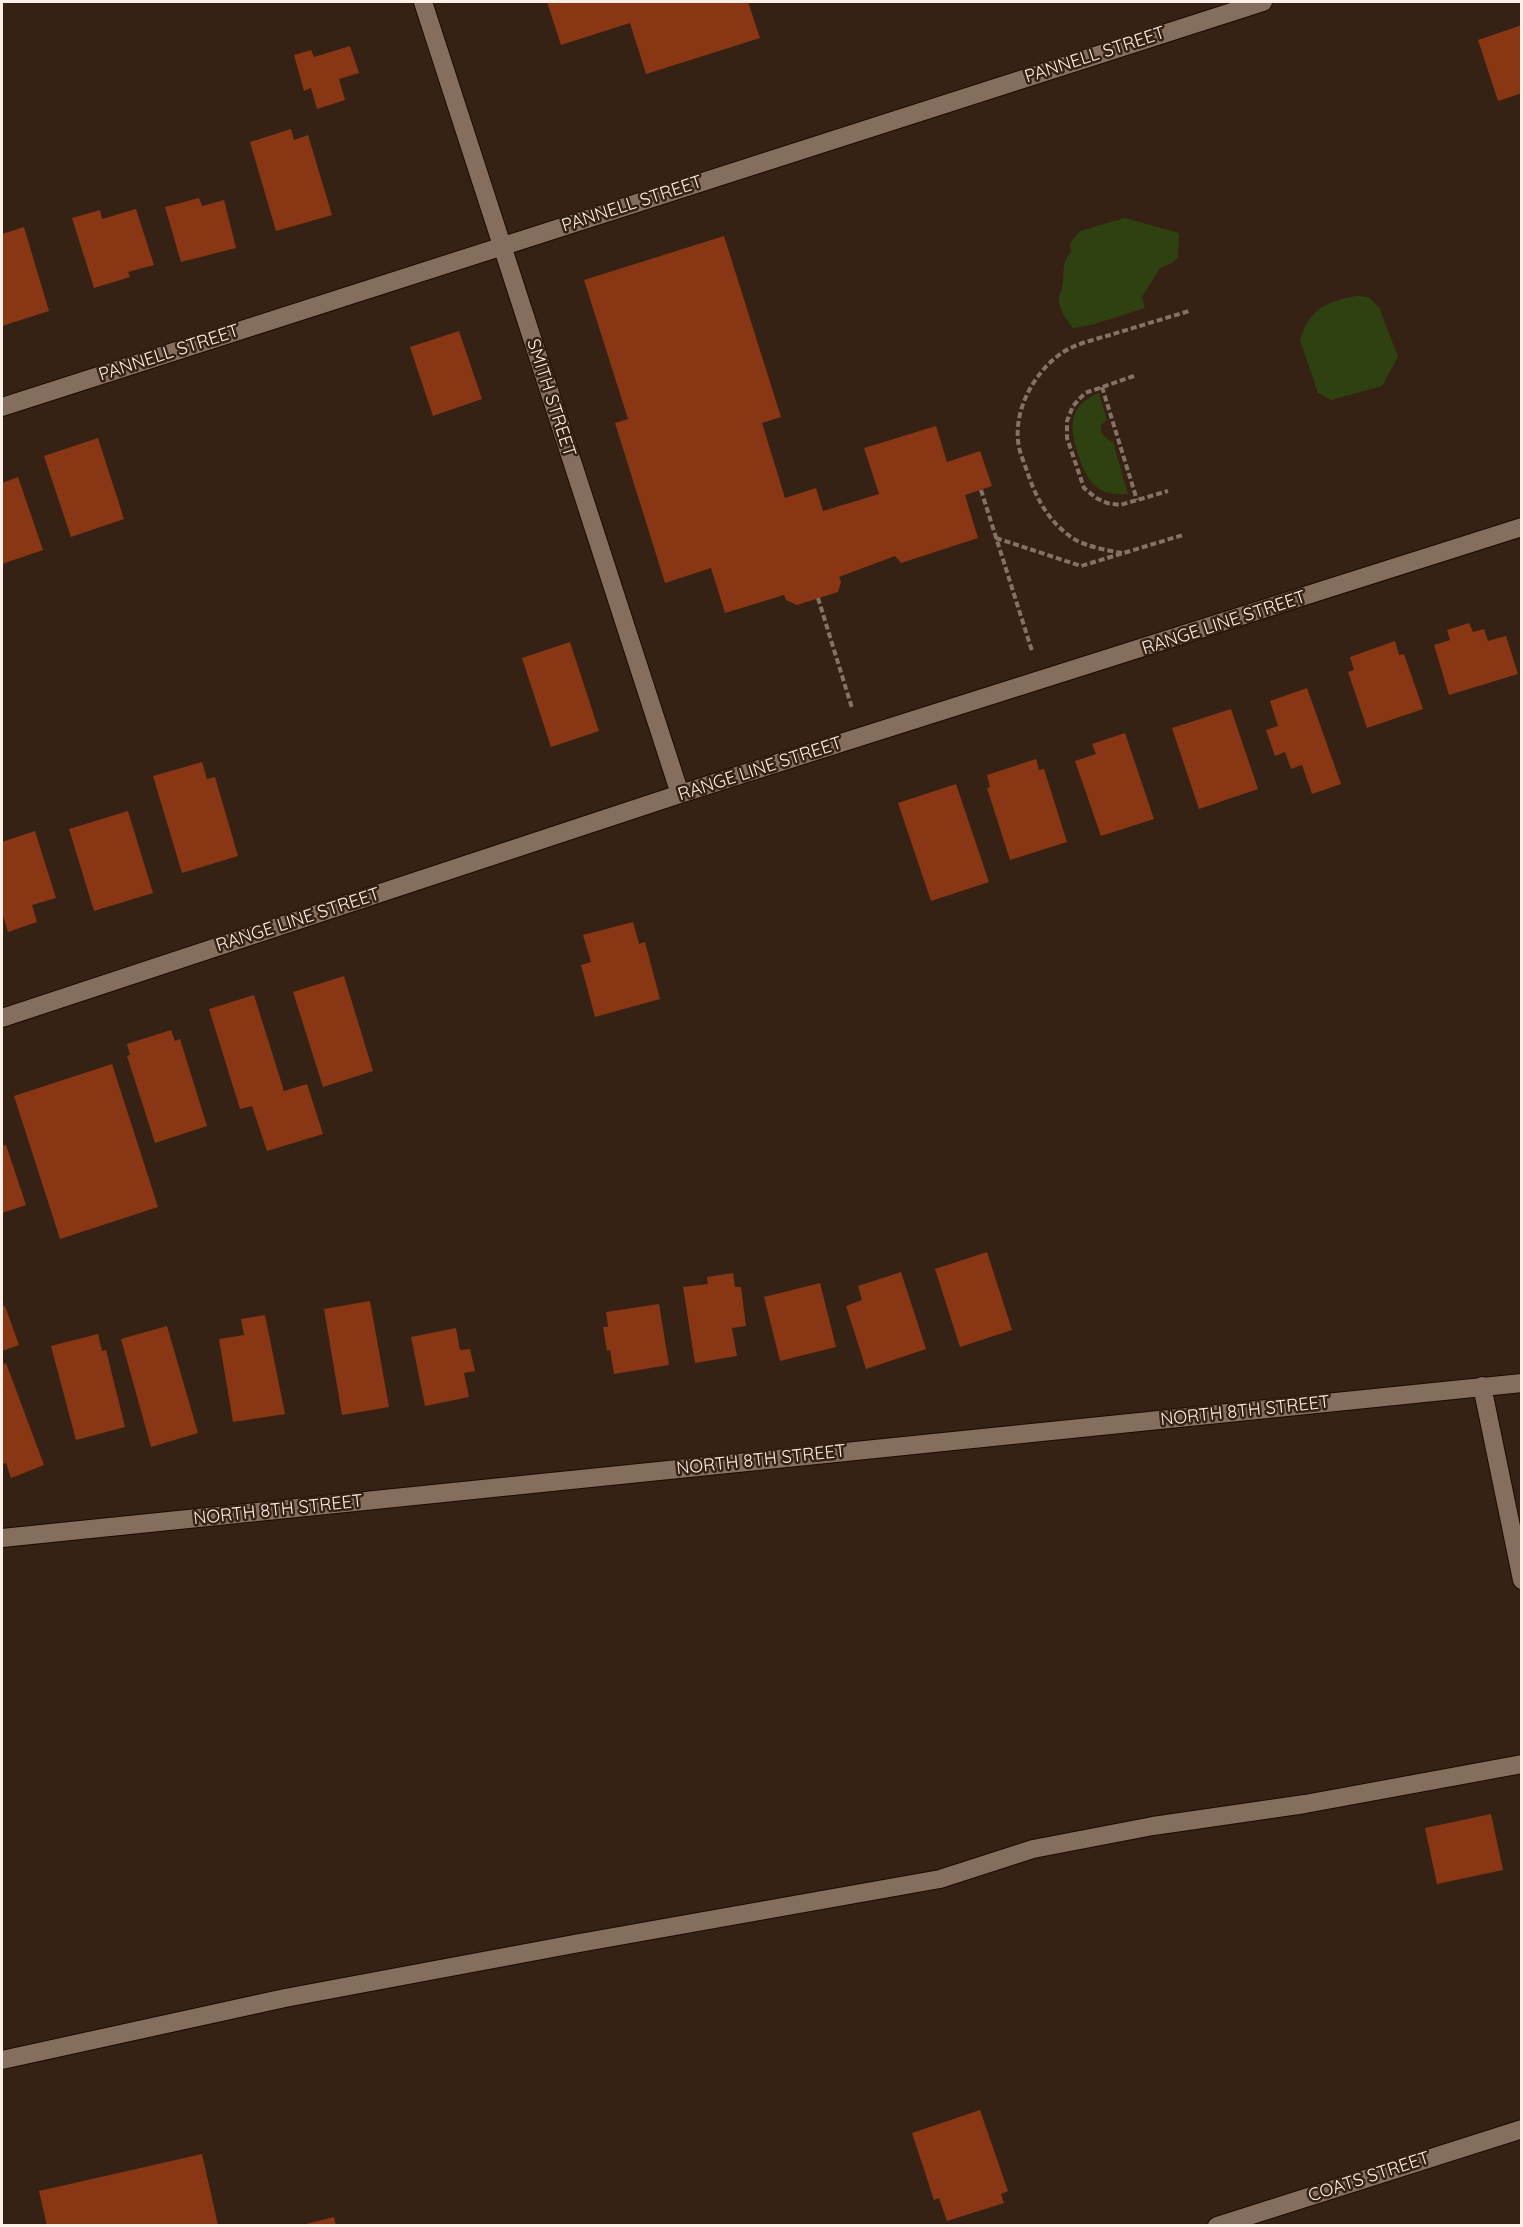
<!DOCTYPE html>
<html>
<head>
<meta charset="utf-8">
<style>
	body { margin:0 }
	#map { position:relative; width:1523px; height:2227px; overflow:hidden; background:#362214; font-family:Quicksand,sans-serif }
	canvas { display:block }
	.frame { position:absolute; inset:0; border:3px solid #fef0e7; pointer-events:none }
</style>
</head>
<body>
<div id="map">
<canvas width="1523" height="2227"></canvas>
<div class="frame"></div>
</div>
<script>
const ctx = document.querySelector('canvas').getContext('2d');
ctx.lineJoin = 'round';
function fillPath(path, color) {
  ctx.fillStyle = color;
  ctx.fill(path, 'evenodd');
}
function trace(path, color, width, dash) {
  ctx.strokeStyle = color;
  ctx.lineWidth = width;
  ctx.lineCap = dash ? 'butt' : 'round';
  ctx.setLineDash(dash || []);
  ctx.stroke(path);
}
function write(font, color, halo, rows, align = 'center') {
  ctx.font = font + ' Quicksand,sans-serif';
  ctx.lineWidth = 5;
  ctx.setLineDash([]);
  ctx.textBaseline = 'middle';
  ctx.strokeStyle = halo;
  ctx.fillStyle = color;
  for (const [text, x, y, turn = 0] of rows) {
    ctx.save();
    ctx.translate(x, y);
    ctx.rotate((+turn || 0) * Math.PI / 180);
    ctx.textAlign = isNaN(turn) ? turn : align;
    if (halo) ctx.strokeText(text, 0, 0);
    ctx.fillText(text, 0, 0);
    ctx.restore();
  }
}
const green = new Path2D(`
	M1125,218l54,15 -1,24 -6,6 -12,5 -18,29 3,11 -54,17 -18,3c-7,-9 -15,-19 -14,-31 1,-5 4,-9 4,-14 1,-12 -1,-22 8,-31l-1,-9 10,-12z
	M1357,296l11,1 11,10 19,50 -16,29 -51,14 -13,-7 -18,-53c10,-31 26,-39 57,-44z
	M1099,393l8,27 -6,5c-1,10 4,13 12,17l15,52c-33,3 -42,-15 -51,-43 -8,-27 -7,-46 22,-58z`);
const building = new Path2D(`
	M547,2h201l12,36 -114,36 -16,-51 -69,22z
	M1522,25v68l-24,8 -20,-61z
	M350,46l9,27 -20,6 6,21 -28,9 -6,-21 -7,3 -10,-36 17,-5 3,7z
	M291,129l3,11 14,-5 24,80 -56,16 -26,-89z
	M199,198l3,8 22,-6 12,48 -55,14 -16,-55z
	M136,209l18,56 -26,7 2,5 -36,11 -22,-70 28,-8 2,9z
	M24,227l25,84 -47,15v-92z
	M724,236l57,181 -19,6 23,75 31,-10 7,23 56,-17 -15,-46 72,-22 11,36 33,-11 12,35 -27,9 13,43 -77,25 -6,-7 -56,21 2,5 -3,10 -41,13 -11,-5 -2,-5 -59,18 -14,-45 -46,15 -50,-160 13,-4 -44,-139z
	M459,331l23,68 -49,17 -23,-69z
	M98,438l26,81 -53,18 -27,-81z
	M18,477l25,73 -41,14v-81z
	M1469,623l4,9 11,-3 4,12 18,-5 12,38 -69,21 -15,-50 16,-5 -3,-10z
	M1395,641l4,14 5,-1 19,55 -56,19 -19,-56 6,-2 -4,-13z
	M570,642l29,89 -48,16 -29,-89z
	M1307,688l34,96 -29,10 -10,-29 -11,4 -6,-17 -10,4 -9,-26 12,-4 -8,-25z
	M1231,709l27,80 -59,20 -27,-81z
	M1125,733l29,86 -53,17 -26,-75 21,-7 -4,-10z
	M1036,759l3,11 5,-1 23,73 -57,18 -23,-72 3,-1 -3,-12z
	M202,762l5,17 8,-2 23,79 -56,17 -29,-97z
	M956,784l33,98 -58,19 -33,-98z
	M128,811l25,82 -59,18 -25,-82z
	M35,831l21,67 -24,7 5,17 -29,10 -6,-19v-71z
	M633,922l6,22 6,-2 15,57 -65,18 -14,-52 10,-3 -8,-27z
	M344,976l29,95 -50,16 -30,-95z
	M254,995l30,96 23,-7 16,50 -56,17 -15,-45 -12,3 -31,-100z
	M171,1030l4,11 5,-2 27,87 -52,17 -28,-87 3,-1 -3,-11z
	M112,1064l46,143 -98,32 -46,-143z
	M6,1145l20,60 -24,8v-67z
	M987,1252l25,78 -52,17 -25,-78z
	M901,1272l25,77 -60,20 -20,-63 16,-6 -4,-14z
	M733,1273l2,14h6l5,39 -14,2 5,28 -42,7 -12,-76 25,-3 -1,-7z
	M820,1283l16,64 -56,14 -16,-64z
	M370,1301l19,106 -47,8 -18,-106z
	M659,1304l10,61 -55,9 -4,-24 -3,1 -4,-24h5l-2,-15z
	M5,1306l14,39 -17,6v-44z
	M265,1315l20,99 -52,8 -14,-83 25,-4 -3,-16z
	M167,1326l31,107 -47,14 -30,-108z
	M456,1328l4,22 10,-1 5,22 -11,2 5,24 -44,9 -14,-69z
	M98,1334l4,17 4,-1 19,77 -49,13 -25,-94z
	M6,1363l38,102 -33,13 -5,-15 -4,1v-99z
	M1491,1814l12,56 -66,14 -12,-56z
	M980,2110l28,81 -7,3 3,9 -57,18 -8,-23 -5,2 -22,-67z
	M202,2154l16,71 -171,1 -8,-35z
	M334,2217l2,9h-34v-1z`);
const path = new Path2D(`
	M1134,376l-49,17 -12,13 -6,15v17l17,50 12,10 11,5 13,2 48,-14
	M1102,387l35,113
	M981,490l51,161
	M996,538l85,28 102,-31
	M1122,553c-16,-3 -34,-6 -48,-14 -23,-15 -36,-37 -45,-62 -3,-10 -8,-20 -10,-30 -7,-34 14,-73 40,-92 14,-11 34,-15 51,-20 26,-8 53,-16 79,-24
	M818,598l34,110`);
const minor = new Path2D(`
	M423,2l257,792
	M2,407l1261,-405
	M2,1018l678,-224 842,-267
	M1482,1386l40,194
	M2,1538l1520,-155
	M2,2060l283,-62 289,-54 366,-65 93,-30 120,-23 152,-22 217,-40
	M1217,2226l305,-97`);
const streetNames = [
	["PANNELL STREET",1095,55,-18],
	["PANNELL STREET",632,204,-18],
	["PANNELL STREET",169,353,-18],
	["SMITH STREET",551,398,72],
	["RANGE LINE STREET",1224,623,-18],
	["RANGE LINE STREET",760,769,-18],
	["RANGE LINE STREET",298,920,-18],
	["NORTH 8TH STREET",1245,1411,-6],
	["NORTH 8TH STREET",761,1460,-6],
	["NORTH 8TH STREET",278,1510,-6],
	["COATS STREET",1369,2177,-18]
];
fillPath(green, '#304111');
fillPath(building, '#883613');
trace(minor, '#1d0b01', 20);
trace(path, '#847266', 4, [6, 3]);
trace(minor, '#856e5d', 18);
write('18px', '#fef0e7', '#362214', streetNames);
</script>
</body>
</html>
